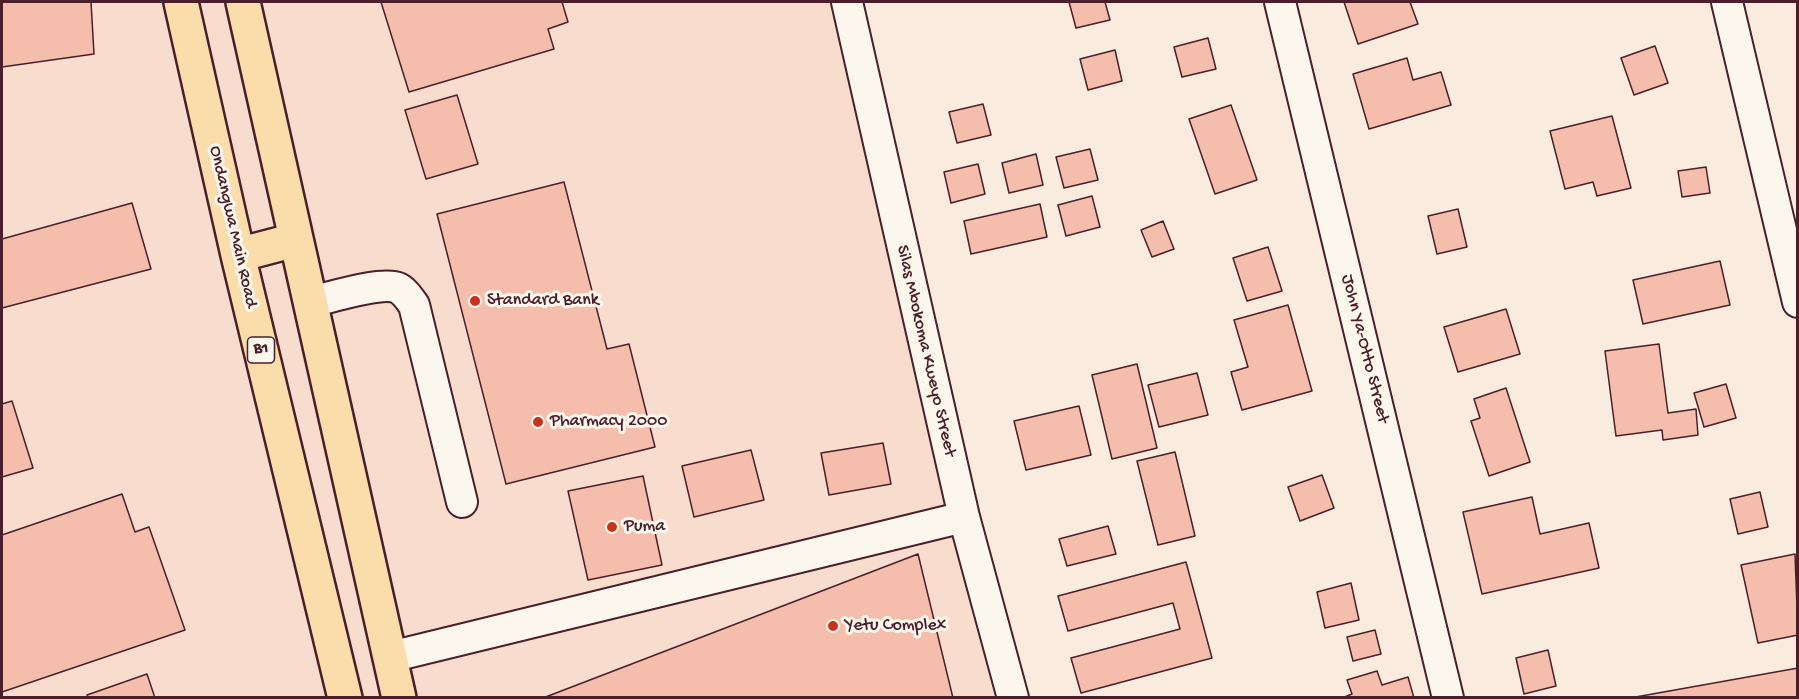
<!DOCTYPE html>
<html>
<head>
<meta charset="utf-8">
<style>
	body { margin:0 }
	#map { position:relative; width:1799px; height:699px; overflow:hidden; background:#faebdf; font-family:"Gochi Hand",sans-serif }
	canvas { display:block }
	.frame { position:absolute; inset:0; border:3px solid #4a1f2b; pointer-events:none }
</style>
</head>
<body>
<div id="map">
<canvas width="1799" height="699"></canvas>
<div class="frame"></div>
</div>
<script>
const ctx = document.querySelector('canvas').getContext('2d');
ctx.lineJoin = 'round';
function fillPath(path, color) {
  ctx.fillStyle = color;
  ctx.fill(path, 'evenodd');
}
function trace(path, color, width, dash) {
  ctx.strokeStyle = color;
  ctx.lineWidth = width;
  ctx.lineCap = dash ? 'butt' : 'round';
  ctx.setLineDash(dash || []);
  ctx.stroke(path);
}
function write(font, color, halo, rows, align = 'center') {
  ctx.font = font + ' "Gochi Hand",sans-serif';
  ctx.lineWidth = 6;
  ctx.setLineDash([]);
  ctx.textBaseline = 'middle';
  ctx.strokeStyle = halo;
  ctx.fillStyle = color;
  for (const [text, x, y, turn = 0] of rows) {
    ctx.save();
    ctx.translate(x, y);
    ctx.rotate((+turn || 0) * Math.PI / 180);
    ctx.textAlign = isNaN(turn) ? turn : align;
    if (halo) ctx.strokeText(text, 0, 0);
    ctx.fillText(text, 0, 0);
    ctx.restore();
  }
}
const built = new Path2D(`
	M2,2h845l166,695h-1011z`);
const building = new Path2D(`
	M2,2h89l3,52 -92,13z
	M381,2h181l6,20 -20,7 6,20 -145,43z
	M1069,2h36l5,18 -34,8z
	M1344,2h66l8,22 -60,20z
	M1208,38l8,31 -34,8 -8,-30z
	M1655,46l13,37 -34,12 -13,-37z
	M1115,50l7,31 -34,9 -8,-31z
	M1407,58l6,22 28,-8 10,33 -82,24 -16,-55z
	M457,95l21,69 -52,15 -21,-69z
	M983,104l8,31 -34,8 -8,-31z
	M1231,105l26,75 -42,14 -26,-75z
	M1612,116l19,72 -34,8 -4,-14 -28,7 -15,-58z
	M1090,149l8,31 -34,8 -8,-31z
	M1036,154l7,31 -34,8 -7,-30z
	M978,164l7,30 -34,9 -7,-31z
	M1706,167l4,26 -28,4 -4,-26z
	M564,182l43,167 22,-5 26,103 -149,37 -69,-270z
	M1092,196l8,31 -34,9 -8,-31z
	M132,203l19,66 -149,39v-69z
	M1040,204l7,33 -76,17 -7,-33z
	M1458,209l9,38 -30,7 -9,-38z
	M1163,221l11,28 -22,8 -11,-27z
	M1268,247l14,44 -35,10 -14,-43z
	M1720,261l10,44 -87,19 -10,-44z
	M1288,305l24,86 -70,19 -11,-38 17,-5 -14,-47z
	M1506,309l14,45 -62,18 -14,-45z
	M1659,344l9,69 28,-4 2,26 -35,5 -1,-10 -46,6 -11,-85z
	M1137,364l20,84 -45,11 -20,-84z
	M1197,373l11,42 -49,12 -11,-42z
	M1726,384l10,34 -32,9 -10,-34z
	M1506,388l24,74 -41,14 -18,-55 9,-3 -6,-19z
	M12,401l21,67 -31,9v-73z
	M1079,406l12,49 -65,15 -12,-49z
	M883,443l8,41 -62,11 -8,-42z
	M751,450l13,50 -70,17 -12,-51z
	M1175,452l20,84 -37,9 -21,-84z
	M1322,475l12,33 -34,13 -12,-34z
	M643,476l19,89 -74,15 -20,-89z
	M1760,492l8,35 -30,7 -8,-35z
	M122,494l13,38 14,-5 36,103 -183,62v-157z
	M1532,497l8,37 49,-11 10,45 -117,26 -19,-82z
	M1108,526l8,28 -49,12 -8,-27z
	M918,554l35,144h-410z
	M1795,554l3,81 -40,8 -17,-78z
	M1186,562l26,96 -131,35 -10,-35 109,-29 -7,-26 -105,28 -10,-35z
	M1351,583l8,37 -34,8 -8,-36z
	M1375,630l6,24 -28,7 -6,-24z
	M1548,650l8,36 -32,8 -8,-36z
	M1798,668v30h-168z
	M1377,671l5,14 26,-8 6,21h-72l10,-4 -5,-14z
	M147,674l8,24h-67l-1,-3z`);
const minor = new Path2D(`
	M847,2l117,515 49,181
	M1280,2l168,696
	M1727,2l71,300
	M310,302c19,-4 72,-21 88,-14 8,4 11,11 16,17l48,197
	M390,657l574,-140`);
const major = new Path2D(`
	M181,2l57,253 107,443
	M243,2l156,696
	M238,255l57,-15`);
const markers = [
	[475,301,6,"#c8321e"],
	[538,422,6,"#c8321e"],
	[612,527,6,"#c8321e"],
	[833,626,6,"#c8321e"]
];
const shields = [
	[261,350,27]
];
const shieldNames = [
	["B1",261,350]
];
const streetNames = [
	["Ondangwa Main Road",232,227,77],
	["John Ya-Otto Street",1364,349,76],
	["Silas Mbokoma Kweyo Street",925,351,77]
];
const poiNames = [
	["Standard Bank",487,301],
	["Pharmacy 2000",550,422],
	["Puma",624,527],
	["Yetu Complex",845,626]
];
fillPath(built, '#f8ddcf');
fillPath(building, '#f5bdab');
trace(building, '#4a1f2b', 1.5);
trace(minor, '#4a1f2b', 34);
trace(major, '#4a1f2b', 38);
trace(minor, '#fbf7ec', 30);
trace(major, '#faddab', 33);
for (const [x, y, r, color] of markers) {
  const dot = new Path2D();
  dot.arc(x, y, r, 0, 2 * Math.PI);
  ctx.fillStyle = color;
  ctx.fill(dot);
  trace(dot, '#fbf7ec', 2);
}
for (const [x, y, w] of shields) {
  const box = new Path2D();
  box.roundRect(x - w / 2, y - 13, w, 26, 4.5);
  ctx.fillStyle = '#fbf7ec';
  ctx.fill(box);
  trace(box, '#4a1f2b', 1.5);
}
write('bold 16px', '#4a1f2b', null, shieldNames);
write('18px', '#4a1f2b', '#fbf7ec', streetNames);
write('18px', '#4a1f2b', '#fbf7ec', poiNames, 'left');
</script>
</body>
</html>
